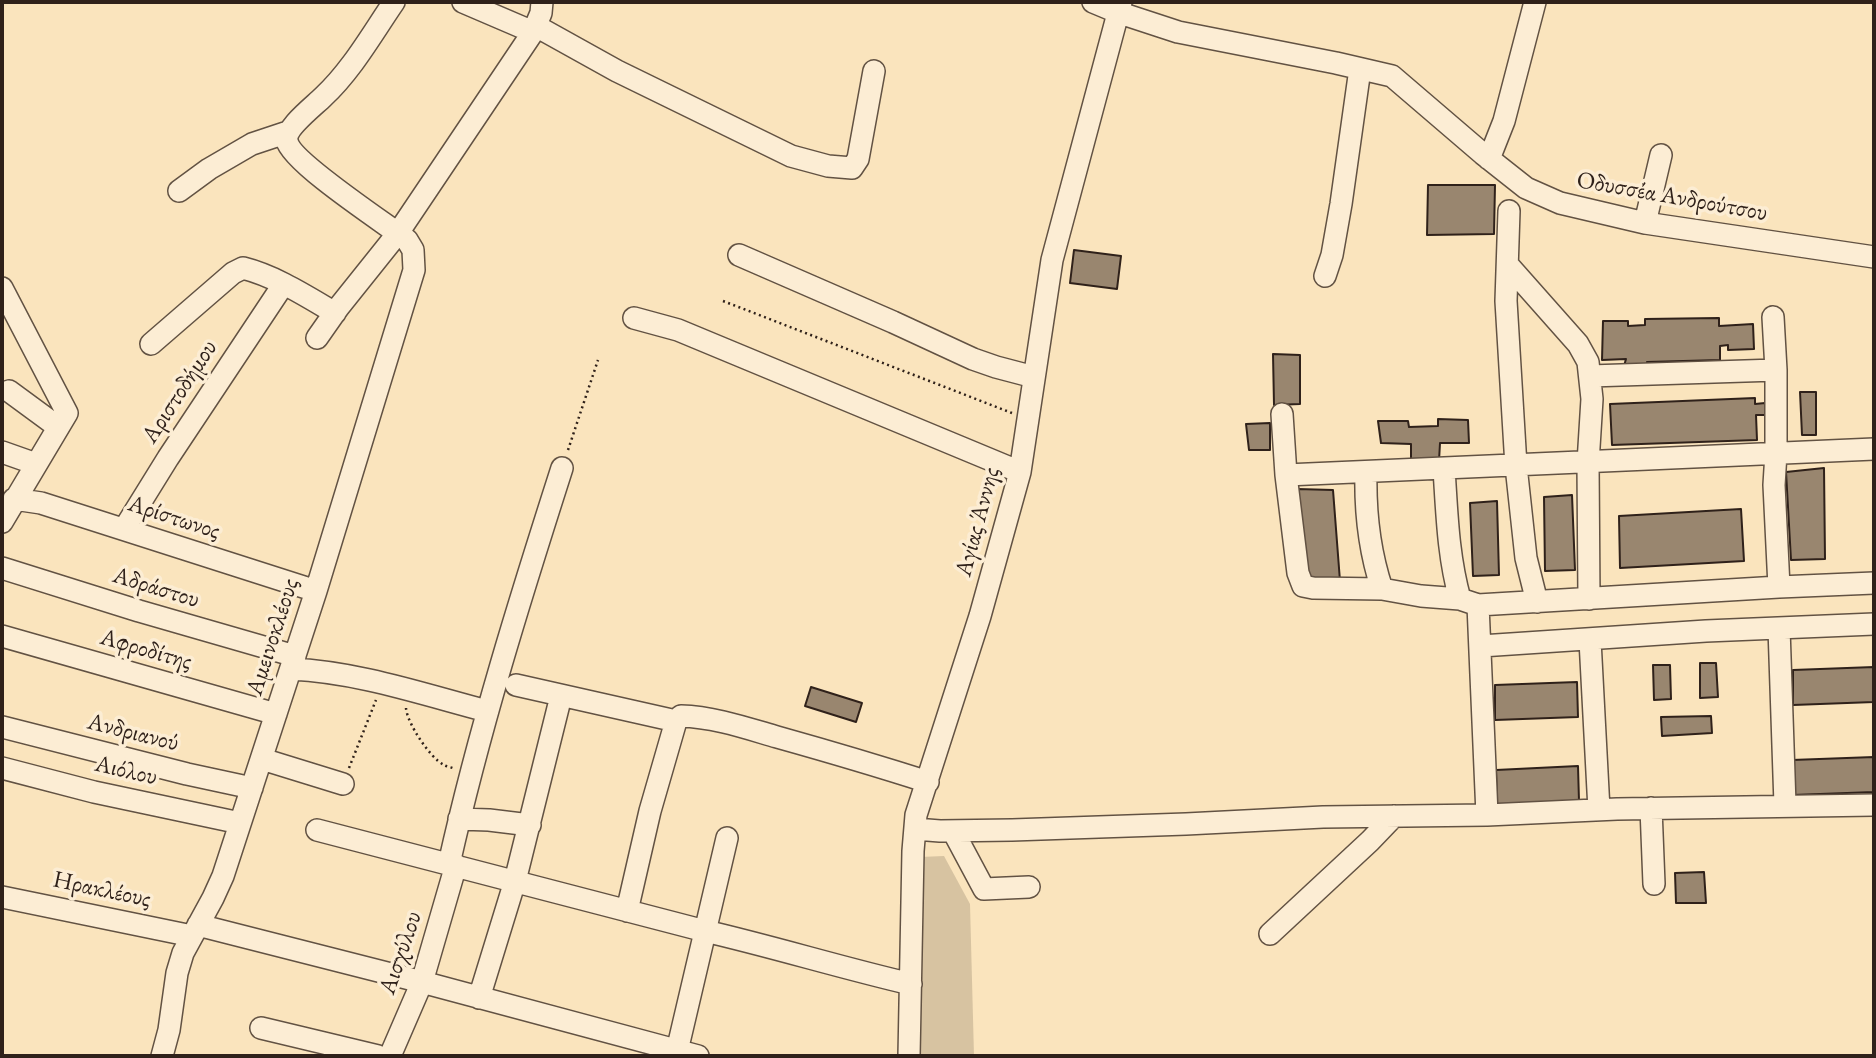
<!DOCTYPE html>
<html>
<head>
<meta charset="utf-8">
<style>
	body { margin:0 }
	#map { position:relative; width:1876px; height:1058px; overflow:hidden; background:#fae4bd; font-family:"EB Garamond",serif }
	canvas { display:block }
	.frame { position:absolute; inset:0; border:4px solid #2f211a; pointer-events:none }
</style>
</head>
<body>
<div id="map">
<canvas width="1876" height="1058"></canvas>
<div class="frame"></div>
</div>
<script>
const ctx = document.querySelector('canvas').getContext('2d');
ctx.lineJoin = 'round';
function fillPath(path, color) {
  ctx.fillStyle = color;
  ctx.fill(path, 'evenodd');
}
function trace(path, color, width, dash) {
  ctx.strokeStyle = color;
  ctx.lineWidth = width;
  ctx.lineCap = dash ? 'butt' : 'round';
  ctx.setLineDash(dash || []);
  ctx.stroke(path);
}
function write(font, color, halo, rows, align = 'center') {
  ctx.font = font + ' "EB Garamond",serif';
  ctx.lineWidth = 7;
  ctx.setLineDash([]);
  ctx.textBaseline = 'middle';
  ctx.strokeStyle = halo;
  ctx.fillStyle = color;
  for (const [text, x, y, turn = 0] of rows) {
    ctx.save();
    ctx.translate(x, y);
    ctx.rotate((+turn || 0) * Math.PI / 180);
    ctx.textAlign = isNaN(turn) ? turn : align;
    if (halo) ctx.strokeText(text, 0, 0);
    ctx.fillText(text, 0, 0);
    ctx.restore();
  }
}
const green = new Path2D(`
	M944,856l26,48 4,152h-56l2,-199z`);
const building = new Path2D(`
	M1428,185h67l-1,49 -67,1z
	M1074,250l47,6 -4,33 -47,-6z
	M1719,318v8l34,-2 1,25 -26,1v-5l-8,1v14l-73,2v3l-23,1 2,-7 -24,1 1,-39h25v5l17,-1v-6z
	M1273,354l27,1v49l-26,1z
	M1800,392h16v43h-14z
	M1755,398v6l10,-1v12h-9l1,25 -145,5 -2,-41z
	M1438,419l30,1 1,23h-29l-1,18 -28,-1v-16l-30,-1 -3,-22h30l1,6 29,-1z
	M1270,423v27h-21l-3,-26z
	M1824,468l1,91 -34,1 -5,-88z
	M1297,489l36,1 7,91 -34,-1z
	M1572,495l3,75 -30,1 -1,-74z
	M1497,501l2,74 -26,1 -3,-73z
	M1741,509l3,52 -124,7 -1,-52z
	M1700,663h16l2,34 -18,1z
	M1653,665h17l1,34 -17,1z
	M1874,667v35l-81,3v-35z
	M1577,682l1,35 -83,3v-35z
	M811,687l51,16 -6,19 -51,-16z
	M1711,716l1,17 -50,3 -1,-19z
	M1874,757v35l-81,3 -1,-35z
	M1578,766l1,35 -82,4 -1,-35z
	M1704,872l2,31h-30l-1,-30z`);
const path = new Path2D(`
	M723,301l289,112
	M568,450l30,-90
	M406,708c1,15 24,50 38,57 3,2 7,2 11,4
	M349,768l27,-68`);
const minor = new Path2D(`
	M463,2l70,30
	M1093,2l24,10 61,20 158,31 56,13 91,78 43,34 34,15 85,20 229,34
	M536,26l81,45 174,85 37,10 24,2 6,-9 16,-88
	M1489,159l15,-38 31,-119
	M179,191l30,-22 43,-25 36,-12
	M1509,211l-3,90 10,165 10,92 11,44
	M1645,223l16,-68
	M739,255l154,67 80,37 23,8 38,10
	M1508,265l70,79 10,18 4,37 -4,64 1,136
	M1325,276l7,-21 9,-51 19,-135
	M2,288l65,125 -65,109
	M1773,317l3,53v83l-2,32 5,102
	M634,318l44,12 342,142
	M317,338l21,-30 60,-75 135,-201 8,-19 1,-11
	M151,344l82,-71 10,-5c32,8 63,28 92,45
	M1590,376l186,-6
	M9,391l49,36
	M1282,414l4,61 12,98 5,13 10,2 69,1 39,7 39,3 18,6
	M2,452l34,12
	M1444,469c3,45 4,87 16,130
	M1366,472c-1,41 3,78 16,117
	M1286,475l588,-26
	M14,499l27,4 275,88
	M124,529l44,-71 115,-173
	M2,568l137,43 156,45
	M1779,628l6,177
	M2,636l274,78
	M1590,640l9,170
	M1481,646l225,-15 168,-7
	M291,669c67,3 131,25 196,42
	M516,685l160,36
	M2,727l185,47 65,14
	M262,759l81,25
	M2,768l92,24 146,31
	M1651,808l3,76
	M1487,815l-9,-210 301,-18 95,-4
	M459,819l30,1 41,5
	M915,829l25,2 72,-1 174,-6 137,-7 164,-2 130,-6 257,-4
	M317,830l388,101c69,16 137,37 206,53
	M953,831l31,58 45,-2
	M449,864c30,-134 71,-265 113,-396
	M2,897l190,39
	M627,911l23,-100 26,-90 5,-5c33,1 65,12 96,21 50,14 101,29 151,45
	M198,925l224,57 276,74
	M1270,934l100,-93 24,-25
	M479,998l36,-117 46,-185
	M261,1028l117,28
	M677,1051l50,-213
	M162,1056l7,-26 8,-57 6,-20 30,-55 10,-22 93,-285 98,-321 -1,-20 -6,-10c-21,-16 -116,-78 -120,-99 -2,-13 27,-35 36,-44 29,-27 49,-63 71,-95
	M390,1056l32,-74 34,-117
	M909,1056l4,-205 3,-36 64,-199 40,-144 32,-212 69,-258`);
const streetNames = [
	["Οδυσσέα Ανδρούτσου",1672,197,10],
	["Αριστοδήμου",180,392,-57],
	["Αρίστωνος",174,518,18],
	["Αγίας Άννης",978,522,-75],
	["Αδράστου",156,588,17],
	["Αμεινοκλέους",273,637,-72],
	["Αφροδίτης",146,650,16],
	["Ανδριανού",133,733,14],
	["Αιόλου",126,771,13],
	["Ηρακλέους",102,890,12],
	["Αισχύλου",401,953,-71]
];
fillPath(green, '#d7c3a1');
fillPath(building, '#99866f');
trace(building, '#2f211a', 2);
trace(minor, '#625243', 24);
trace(path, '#2f211a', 2.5, [2, 3.5]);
trace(minor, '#fcedd4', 21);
write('24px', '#2f211a', '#fcedd4', streetNames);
</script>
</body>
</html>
